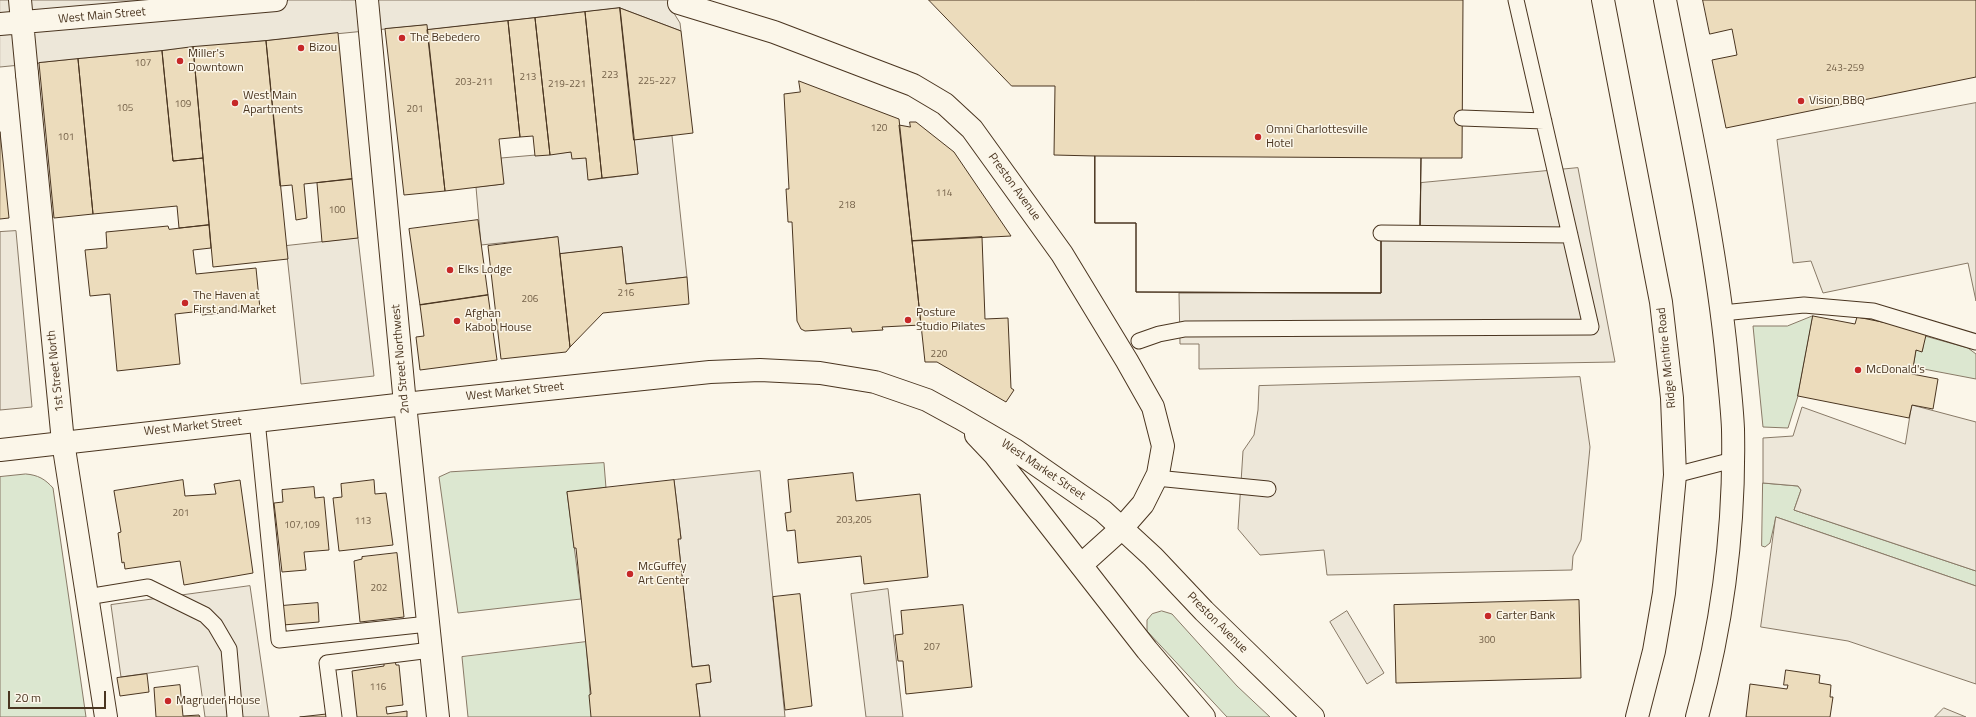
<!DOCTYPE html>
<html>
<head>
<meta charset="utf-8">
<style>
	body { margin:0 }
	#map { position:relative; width:1976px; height:717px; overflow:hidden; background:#fbf6e9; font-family:"Titillium Web",sans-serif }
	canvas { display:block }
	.scale { position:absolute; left:8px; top:691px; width:98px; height:18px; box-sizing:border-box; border:2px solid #4a3520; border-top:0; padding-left:5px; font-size:12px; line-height:14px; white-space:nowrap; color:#4a3520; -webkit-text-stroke:3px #fbf6e9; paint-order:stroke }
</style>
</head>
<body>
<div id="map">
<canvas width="1976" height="717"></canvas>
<div class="scale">20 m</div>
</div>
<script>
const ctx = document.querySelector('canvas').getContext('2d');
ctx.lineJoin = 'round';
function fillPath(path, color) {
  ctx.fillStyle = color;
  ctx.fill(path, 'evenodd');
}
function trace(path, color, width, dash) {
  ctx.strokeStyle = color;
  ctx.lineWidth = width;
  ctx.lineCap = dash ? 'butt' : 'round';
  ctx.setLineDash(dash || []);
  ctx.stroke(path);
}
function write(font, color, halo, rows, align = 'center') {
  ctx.font = font + ' "Titillium Web",sans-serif';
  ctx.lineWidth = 3;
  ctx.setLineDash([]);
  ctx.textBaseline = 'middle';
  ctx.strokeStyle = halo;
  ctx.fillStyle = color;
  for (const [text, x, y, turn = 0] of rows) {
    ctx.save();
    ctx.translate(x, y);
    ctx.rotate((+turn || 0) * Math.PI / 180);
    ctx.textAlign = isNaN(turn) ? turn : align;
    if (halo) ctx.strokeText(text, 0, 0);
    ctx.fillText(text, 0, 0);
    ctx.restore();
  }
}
const green = new Path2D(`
	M1813,316l-15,80 -10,32 -25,-1 -10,-101h34z
	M1925,336l43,12 8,6v25l-63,-12 3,-17 6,1z
	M604,463l2,25 -39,4 14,107 -123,14 -19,-136 11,-5z
	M26,474c12,1 19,5 27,14l33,229h-86v-240z
	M1763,483l35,3 3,4 -7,20 182,61v15l-200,-69 -6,26 -5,4 -3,-1z
	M1162,611l10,3 65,72 33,31h-43l-80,-86v-11l5,-6z
	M586,642l6,75h-124l-6,-60z`);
const parking = new Path2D(`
	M0,0h681l-9,10 8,13 1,8 -61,-23 -193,22 -1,-5 -426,42z
	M1976,103v198l-8,-38 -145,30 -12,-32 -18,2 -16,-123z
	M672,136l15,141 -61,7 -4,-37 -62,7 -3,-17 -76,8 -5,-58 27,-3 -2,-26 70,-6 15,6 3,22 49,-6 -4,-34z
	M1578,168l37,194 -416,7v-25h-19l-1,-51h202v-67h39l1,-43z
	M16,231l16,176 -32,3v-178z
	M358,238l16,138 -73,8 -15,-138z
	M1580,377l10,70 -9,93 -8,16 -1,14 -245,5 -3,-25 -64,5 -22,-26 5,-78 11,-16 4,-25 1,-24z
	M1912,405l64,17v149l-182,-61 7,-20 -3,-4 -35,-3v-45l30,-2 9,-29 103,37z
	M760,471l25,246h-85l-4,-33 15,-2 -2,-17 -17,2 -14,-128 3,-1 -7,-58z
	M1776,517l200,69v98l-128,-43 -87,-14z
	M250,586l19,131h-64l-7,-51 -77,11 -10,-72z
	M888,589l15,128h-37l-15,-123z
	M1347,611l37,62 -17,11 -37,-62z
	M1944,708l22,9h-31z`);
const building = new Path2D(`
	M929,0h534l-1,158h-41l-1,68h-39v67l-245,-1v-69h-41v-67l-41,-1 1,-69h-43z
	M1703,0h273v77l-250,51 -14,-68 25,-5 -5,-26 -22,5z
	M620,8l61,23 12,102 -59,7z
	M620,8l18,166 -36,4 -17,-166z
	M585,12l17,166 -14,2 -2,-22 -14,1 -1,-7 -21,3 -15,-137z
	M535,18l15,137 -15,1 -2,-20 -13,1 -12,-116z
	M508,21l12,116 -21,2 5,45 -59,7 -18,-161z
	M427,25l18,166 -41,4 -19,-166z
	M338,33l14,146 -48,5 3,34 -11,2 -4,-35 -12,1 -14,-145z
	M266,41l22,218 -75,8 -20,-220z
	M193,47l10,111 -30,3 -11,-110z
	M162,51l11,110 30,-3 6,67 -30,3 -2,-22 -84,8 -15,-155z
	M78,59l15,155 -39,4 -15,-155z
	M799,81l100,38 22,206 -39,2 1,3 -31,2 -1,-4 -46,3 -4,-2 -4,-8 -5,-99h-4l-2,-33h3l-5,-95 16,-2z
	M910,122h6l38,30 57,84 -99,5 -13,-116 11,2z
	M0,132l9,86 -9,1z
	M1095,156l326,2 -1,68h-39v67l-245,-1v-69h-41z
	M352,179l6,59 -36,4 -5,-59z
	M478,220l10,75 -68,10 -11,-76z
	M209,225l2,23 -18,2 3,24 60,-6 4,41 -58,6v-4l-27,3 5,50 -63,7 -7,-77 -20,2 -5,-46 22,-2 -1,-16 62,-6 1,3z
	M558,237l12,110 -4,5 -65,7 -13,-113z
	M982,237l3,82 23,-1 3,70 3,2 -8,12 -69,-40h-12l-13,-121z
	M622,247l4,37 61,-7 2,27 -86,9 -33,34 -10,-93z
	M488,295l9,65 -77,10 -4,-33 8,-1 -4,-31z
	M1813,316l42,8 2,-7 70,14 -5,21 -6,-2 -4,24 26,5 -5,30 -21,-4 -3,13 -111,-22z
	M853,473l3,28 64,-7 8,83 -64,7 -3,-28 -63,7 -3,-33 -8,1 -2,-18 6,-1 -3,-32z
	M183,480l2,16 31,-2 -2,-10 26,-4 13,93 -69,12 -4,-24 -55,8 -1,-7 -2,1 -4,-30 3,-1 -7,-41z
	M374,480l1,14 11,-1 7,52 -54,6 -6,-53 9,-1 -1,-13z
	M674,480l7,59h-3l14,128 17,-2 2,17 -15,2 4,33h-109l-2,-22 2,-1 -15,-146h-2l-7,-56z
	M314,487l1,11 9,-1 5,53 -25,2 2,18 -24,2 -8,-69 9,-1 -1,-12z
	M397,553l7,64 -44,5 -6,-61 8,-2v-2z
	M800,594l12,112 -27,4 -12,-113z
	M1579,600l2,78 -185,5 -2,-78z
	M318,603l1,19 -36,3 -2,-19z
	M963,605l9,82 -66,7 -3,-33h-5l-3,-26 8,-1 -2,-23z
	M395,661l1,4h3l4,40 -17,2 1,7 20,-3v6h-50l-5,-46 32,-5v-3z
	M1786,670l34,5 -1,8 12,2 -1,12h3l-3,20h-84l4,-33 37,5 1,-4h-4z
	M147,674l2,18 -29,4 -3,-18z
	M180,685l3,31 16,-1 1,2h-44l-2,-29z
	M330,714v3h-30z`);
const service = new Path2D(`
	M1462,118l82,3
	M1381,233l189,2
	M1722,313l82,-8 69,6 103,31
	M1139,341l20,-7 26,-5 406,-2 -75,-327
	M257,420l22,220 149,-16
	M1675,475l58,-15
	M1156,478l112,11
	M87,597l61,-10 57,28 10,10 14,24 6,68
	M334,717l-7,-54 104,-13`);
const pedestrian = new Path2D(`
	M20,0l7,74
	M0,24l276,-24`);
const minor = new Path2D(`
	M367,0l38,404 33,313
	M679,3l95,29 139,53 32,19 27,25 90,125 65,107 26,46 10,39 -5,28 -15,30 -21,24 -41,37
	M27,74l36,368 43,275`);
const primary = new Path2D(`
	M1603,0l58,302 11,96 3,77 -11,118 -10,58 -17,66
	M1665,0c23,119 50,239 62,359 2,23 5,47 6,70 2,97 -10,194 -36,288
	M976,435l19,20 152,195 57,67
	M0,450l423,-48 287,-30 50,-2 60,3 55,9 52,18 33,18 55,32 88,61 50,46 51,54 109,106`);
const markers = [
	[402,38,4,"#c62828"],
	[301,48,4,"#c62828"],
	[180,61,4,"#c62828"],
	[1801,101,4,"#c62828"],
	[235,103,4,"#c62828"],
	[1258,137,4,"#c62828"],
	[450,270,4,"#c62828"],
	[185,303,4,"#c62828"],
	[908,320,4,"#c62828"],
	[457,321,4,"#c62828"],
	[1858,370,4,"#c62828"],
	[630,574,4,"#c62828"],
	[1488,616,4,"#c62828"],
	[168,701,4,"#c62828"]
];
const numberNames = [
	["107",143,64],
	["243-259",1845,69],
	["223",610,76],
	["213",528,78],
	["225-227",657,82],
	["203-211",474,83],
	["219-221",567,85],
	["109",183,105],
	["105",125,109],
	["201",415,110],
	["120",879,129],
	["101",66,138],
	["114",944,194],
	["218",847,206],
	["100",337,211],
	["216",626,294],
	["206",530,300],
	["220",939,355],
	["201",181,514],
	["203,205",854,521],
	["113",363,522],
	["107,109",302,526],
	["202",379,589],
	["300",1487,641],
	["207",932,648],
	["116",378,688]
];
const streetNames = [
	["West Main Street",102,16,-5],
	["Preston Avenue",1014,187,54],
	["Ridge McIntire Road",1667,358,-96],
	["2nd Street Northwest",401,359,-95],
	["1st Street North",56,371,-96],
	["West Market Street",515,392,-6],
	["West Market Street",193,427,-6],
	["West Market Street",1043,470,34],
	["Preston Avenue",1217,623,45]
];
const poiNames = [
	["The Bebedero",410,38],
	["Bizou",309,48],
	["Miller's",188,54],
	["Downtown",188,68],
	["West Main",243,96],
	["Apartments",243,110],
	["Vision BBQ",1809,101],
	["Omni Charlottesville",1266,130],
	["Hotel",1266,144],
	["Elks Lodge",458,270],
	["The Haven at",193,296],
	["First and Market",193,310],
	["Posture",916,313],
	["Studio Pilates",916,327],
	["Afghan",465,314],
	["Kabob House",465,328],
	["McDonald's",1866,370],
	["McGuffey",638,567],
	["Art Center",638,581],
	["Carter Bank",1496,616],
	["Magruder House",176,701]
];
fillPath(green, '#dce7d0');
trace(green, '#887966', 1);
fillPath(parking, '#ede7d9');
trace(parking, '#887966', 1);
fillPath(building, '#ecdcbc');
trace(building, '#4a3520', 1);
trace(service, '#4a3520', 17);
trace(pedestrian, '#4a3520', 24);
trace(minor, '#4a3520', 24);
trace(primary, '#4a3520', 24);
trace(service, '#fbf6e9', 15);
trace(pedestrian, '#fbf6e9', 22);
trace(minor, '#fbf6e9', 22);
trace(primary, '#fbf6e9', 22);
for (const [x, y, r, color] of markers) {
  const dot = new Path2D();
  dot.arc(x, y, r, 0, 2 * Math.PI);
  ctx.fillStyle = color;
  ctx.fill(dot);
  trace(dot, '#fbf6e9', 1.5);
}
write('10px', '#725f47', null, numberNames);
write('12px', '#4a3520', '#fbf6e9', streetNames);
write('12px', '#4a3520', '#fbf6e9', poiNames, 'left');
</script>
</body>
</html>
